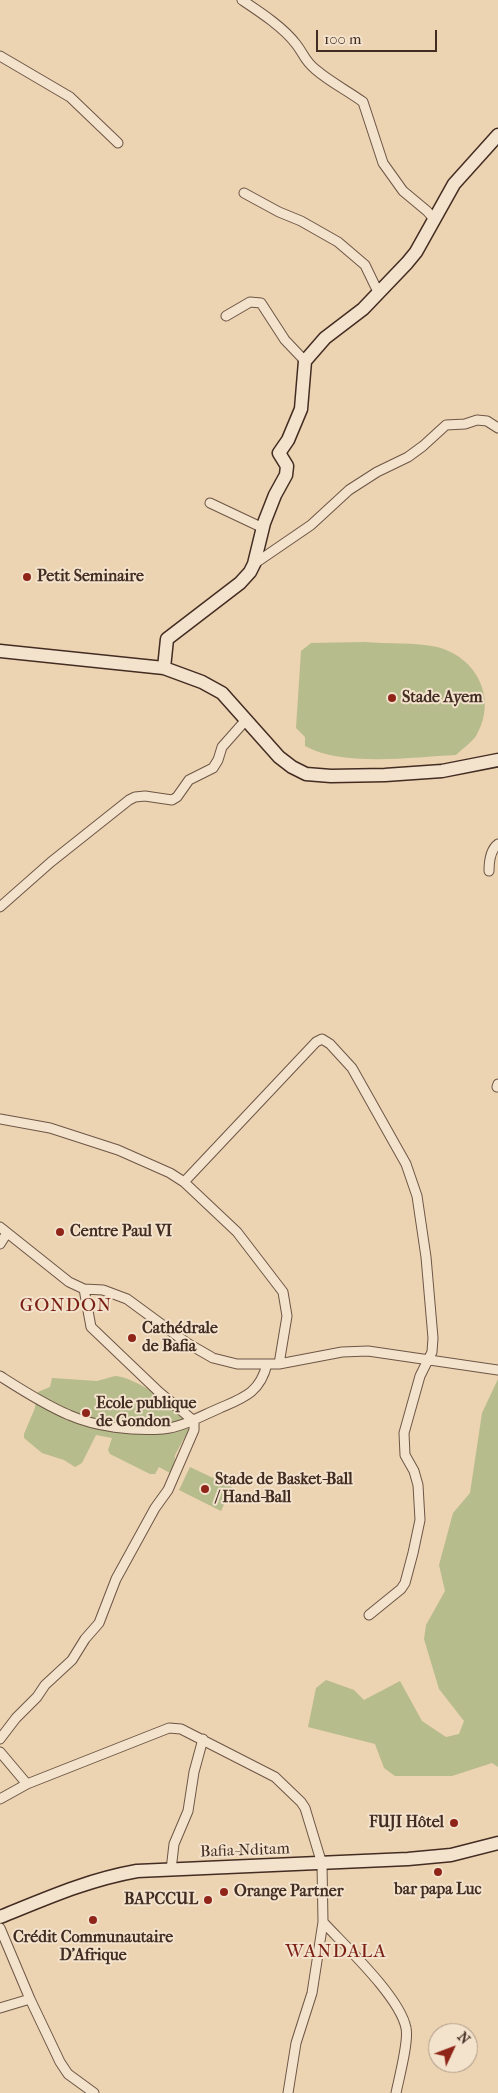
<!DOCTYPE html>
<html>
<head>
<meta charset="utf-8">
<style>
	body { margin:0 }
	#map { position:relative; width:498px; height:2093px; overflow:hidden; background:#ecd3b1; font-family:"IM FELL French Canon",serif }
	canvas { display:block }
	.north { position:absolute; left:428px; top:2023px; width:50px; height:50px; box-sizing:border-box; background:#f3e2cc; border:1px solid #ad9988; border-radius:50%; rotate:47deg; font-size:14px; font-weight:700; line-height:20px; text-align:center; color:#432c22 }
	.north::after { content:''; display:block; margin:auto; width:18px; height:22px; background:#8f2418; clip-path:polygon(50% 0,100% 100%,50% 72%,0 100%) }
	.scale { position:absolute; left:316px; top:30px; width:121px; height:22px; box-sizing:border-box; border:2px solid #432c22; border-top:0; padding-left:6px; font-size:15px; line-height:18px; white-space:nowrap; color:#432c22; -webkit-text-stroke:4px #f3e2cc; paint-order:stroke }
</style>
</head>
<body>
<div id="map">
<canvas width="498" height="2093"></canvas>
<div class="north">N</div>
<div class="scale">100 m</div>
</div>
<script>
const ctx = document.querySelector('canvas').getContext('2d');
ctx.lineJoin = 'round';
function fillPath(path, color) {
  ctx.fillStyle = color;
  ctx.fill(path, 'evenodd');
}
function trace(path, color, width, dash) {
  ctx.strokeStyle = color;
  ctx.lineWidth = width;
  ctx.lineCap = dash ? 'butt' : 'round';
  ctx.setLineDash(dash || []);
  ctx.stroke(path);
}
function write(font, color, halo, rows, align = 'center') {
  ctx.font = font + ' "IM FELL French Canon",serif';
  ctx.lineWidth = 4;
  ctx.setLineDash([]);
  ctx.textBaseline = 'middle';
  ctx.strokeStyle = halo;
  ctx.fillStyle = color;
  for (const [text, x, y, turn = 0] of rows) {
    ctx.save();
    ctx.translate(x, y);
    ctx.rotate((+turn || 0) * Math.PI / 180);
    ctx.textAlign = isNaN(turn) ? turn : align;
    if (halo) ctx.strokeText(text, 0, 0);
    ctx.fillText(text, 0, 0);
    ctx.restore();
  }
}
const green = new Path2D(`
	M364,642c22,2 52,0 73,5 40,10 61,52 39,89 -5,7 -14,13 -20,19 -43,2 -113,12 -151,-9v-9l-9,-9 5,-77 10,-8z
	M115,1376c20,1 58,29 76,40l-2,13 -14,26 -1,17 -4,1 -11,-6 -4,7h-5l-40,-20 -2,-4 4,-12 -16,-3 -14,28 -7,4 -11,-7 -22,-7 -18,-15v-4l11,-26 1,-13 2,-3 12,-5 2,-9 45,3z
	M498,1379v388l-6,-4 -40,13h-57l-11,-8 -9,-24 -67,-17 8,-39 10,-8 28,10 10,10 36,-19 22,40 24,16 13,-3 5,-13 -25,-32 -15,-50 2,-14 19,-34 -6,-26 14,-52 17,-20 12,-80z
	M190,1467l42,20 -11,24 -42,-21z`);
const street = new Path2D(`
	M242,0c18,12 41,27 54,44 8,10 8,16 19,25 15,13 33,22 48,33l20,61 20,28 24,20 7,8
	M0,56l70,41 48,46
	M244,193l35,19 22,9 37,21 27,23 14,29
	M226,316l24,-14 11,1 24,37 20,21
	M210,503l53,25
	M254,564l57,-39 38,-35 28,-18 31,-15 15,-11 23,-21 19,-1 12,-4 10,1 11,7
	M489,871c0,-9 1,-21 9,-27
	M0,907l51,-45 78,-62 6,-3 10,-1 27,4 5,-3 12,-17 24,-12 5,-8 4,-13 23,-26
	M497,1087l1,-3
	M0,1119l50,9 68,22 52,23 14,9 53,50 46,60 4,24 -8,48
	M184,1182l132,-140 6,-3 8,5 22,24 54,96 11,32 9,61 7,81 -1,14 -12,24 -16,57 1,22 9,16 4,14 2,35 -7,33 -8,30 -4,6 -32,26
	M0,1227l69,55 15,7 19,1 24,9 60,44 26,15 24,6h42l63,-12 26,-1 130,19
	M0,1244l7,-11
	M0,1376c22,14 45,29 69,39 27,12 64,16 94,14 20,-2 38,-13 57,-21 23,-10 40,-15 47,-44
	M0,1739l16,-21 21,-21 8,-12 27,-25 13,-21 14,-16 17,-44 39,-71 13,-18 26,-60v-9l-35,-29 -68,-65 -7,-38
	M0,1752l27,32 142,-56 12,1 94,48 26,25 4,6 17,56 1,58 -11,71 -16,50 -8,50
	M0,1799l27,-15
	M171,1870l3,-26 14,-33 6,-39 9,-33
	M323,1922c22,24 77,75 83,106 3,13 -7,50 -10,65
	M0,1928l30,71 -30,9
	M30,1999l30,63 8,12 26,19`);
const secondary = new Path2D(`
	M0,651l164,17 38,14 20,11 57,64 13,10 14,7 25,2 54,-1 57,-4 56,-11
	M164,668l3,-29 73,-56 10,-11 4,-8 10,-41 11,-28 11,-20 1,-9 -8,-13 9,-13 13,-31 4,-48 20,-23 38,-29 44,-46 9,-11 38,-68 44,-49
	M0,1917c47,-19 87,-37 137,-46l271,-12 43,-4 47,-12`);
const markers = [
	[27,577,5,"#8f2418"],
	[392,698,5,"#8f2418"],
	[60,1232,5,"#8f2418"],
	[132,1338,5,"#8f2418"],
	[86,1413,5,"#8f2418"],
	[205,1489,5,"#8f2418"],
	[454,1823,5,"#8f2418"],
	[438,1872,5,"#8f2418"],
	[224,1892,5,"#8f2418"],
	[208,1900,5,"#8f2418"],
	[93,1920,5,"#8f2418"]
];
const poiNames = [
	["Petit Seminaire",37,577],
	["Stade Ayem",402,698],
	["Centre Paul VI",70,1232],
	["Cathédrale",142,1329],
	["de Bafia",142,1347],
	["Ecole publique",96,1404],
	["de Gondon",96,1422],
	["Stade de Basket-Ball",215,1480],
	["/ Hand-Ball",215,1498],
	["FUJI Hôtel",444,1823,"right"],
	["bar papa Luc",438,1890,"center"],
	["Orange Partner",234,1892],
	["BAPCCUL",198,1900,"right"],
	["Crédit Communautaire",93,1938,"center"],
	["D'Afrique",93,1956,"center"]
];
const streetNames = [
	["Bafia-Nditam",245,1851,-2]
];
const quarterNames = [
	["GONDON",66,1306],
	["WANDALA",336,1952]
];
fillPath(green, '#b7bc8c');
trace(street, '#6d5646', 11);
trace(secondary, '#432c22', 15);
trace(street, '#f3e2cc', 9);
trace(secondary, '#f3e2cc', 12);
for (const [x, y, r, color] of markers) {
  const dot = new Path2D();
  dot.arc(x, y, r, 0, 2 * Math.PI);
  ctx.fillStyle = color;
  ctx.fill(dot);
  trace(dot, '#f3e2cc', 2);
}
write('bold 16px', '#432c22', '#f3e2cc', poiNames, 'left');
write('16px', '#432c22', '#f3e2cc', streetNames);
ctx.letterSpacing = '1px';
write('19px', '#7a1f14', '#f3e2cc', quarterNames);
ctx.letterSpacing = '0px';
</script>
</body>
</html>
